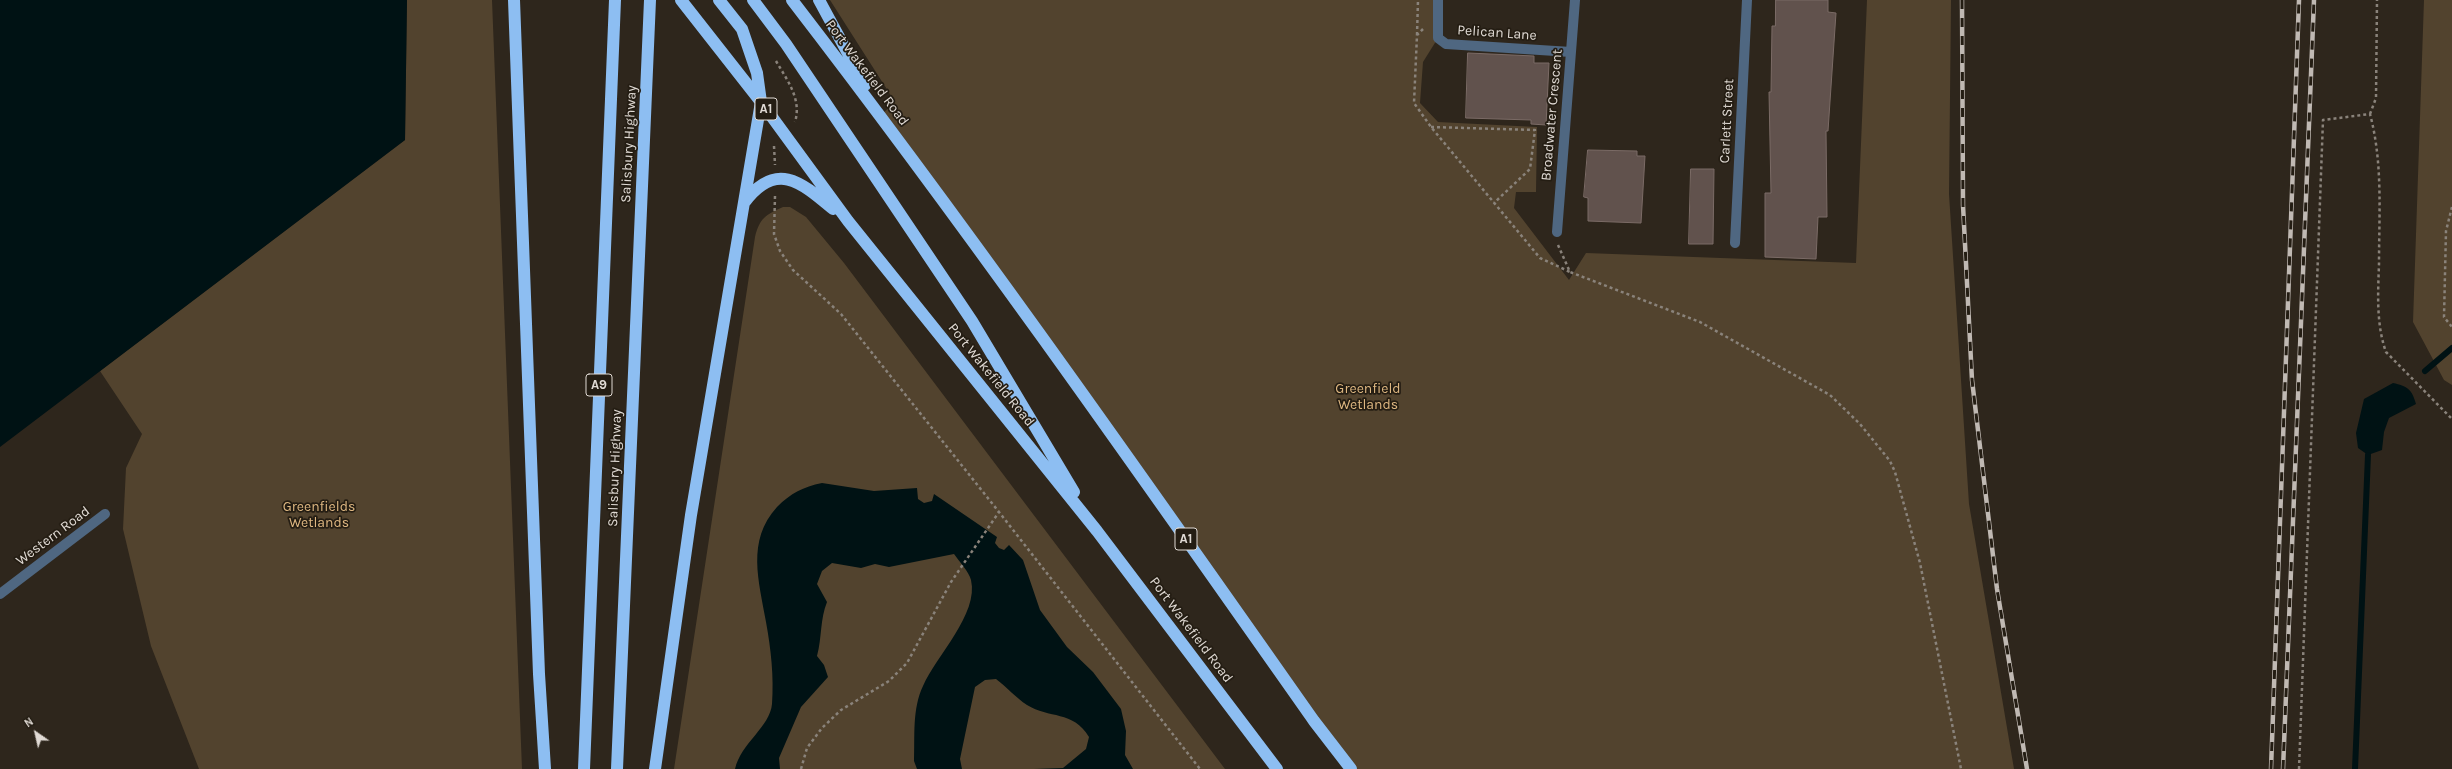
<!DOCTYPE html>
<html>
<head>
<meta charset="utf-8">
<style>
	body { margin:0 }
	#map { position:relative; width:2452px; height:769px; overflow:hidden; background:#2e261c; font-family:Karla,sans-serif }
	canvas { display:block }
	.north { position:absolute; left:16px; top:713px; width:40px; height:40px; -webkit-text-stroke:3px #241d13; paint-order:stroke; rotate:326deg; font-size:11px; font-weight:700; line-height:16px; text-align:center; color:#e0dad4 }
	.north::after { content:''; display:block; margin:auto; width:14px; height:18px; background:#e0dad4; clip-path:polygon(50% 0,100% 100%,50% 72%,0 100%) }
</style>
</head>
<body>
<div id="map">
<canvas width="2452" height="769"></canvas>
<div class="north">N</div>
</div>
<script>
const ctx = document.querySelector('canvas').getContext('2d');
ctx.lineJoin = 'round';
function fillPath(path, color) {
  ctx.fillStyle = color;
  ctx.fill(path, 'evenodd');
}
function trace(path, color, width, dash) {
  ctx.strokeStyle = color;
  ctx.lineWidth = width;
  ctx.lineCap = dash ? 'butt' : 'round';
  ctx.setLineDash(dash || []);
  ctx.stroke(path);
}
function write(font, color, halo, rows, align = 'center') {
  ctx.font = font + ' Karla,sans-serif';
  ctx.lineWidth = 3.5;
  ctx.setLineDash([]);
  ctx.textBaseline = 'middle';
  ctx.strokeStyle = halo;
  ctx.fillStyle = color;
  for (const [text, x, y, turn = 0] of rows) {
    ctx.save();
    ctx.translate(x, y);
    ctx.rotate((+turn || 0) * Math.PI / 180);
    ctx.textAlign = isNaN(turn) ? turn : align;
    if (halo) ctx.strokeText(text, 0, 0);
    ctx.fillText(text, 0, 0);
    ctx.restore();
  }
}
const green = new Path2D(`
	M407,0h85l30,769h-323l-48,-123 -28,-117 3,-61 16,-34 -42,-63 305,-231z
	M830,0h608v38l-15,24 -3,41 18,19 99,5 -1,65h-20l-2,16 55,72 17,-27 270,10 11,-263h84l-2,194 20,310 45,265h-663l-470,-654 14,-13z
	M2424,0h28v385l-8,-5 -31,-58z
	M783,207h7l16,10 38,46 381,506h-551l81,-532c5,-19 10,-22 28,-30z`);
const water = new Path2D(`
	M0,0h407l-2,140 -405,307z
	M2393,383c14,3 19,6 23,21l-27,14 -5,14 -2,18 -14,5 -10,-7 -2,-15 8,-34z
	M822,483l52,8 43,-3 1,11 6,4 8,-2 2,-7 63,43 -2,6 4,5 5,2 5,-5 14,15 17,50 27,37 26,25 28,37 5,22 -1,24 8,14h-99l29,-1 23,-19 3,-12c-16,-27 -40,-18 -62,-32 -11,-7 -20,-18 -31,-26l-11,1 -10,7 -15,72 2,10h-45l-3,-8c1,-25 -2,-52 9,-75 13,-30 56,-72 48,-106 -2,-8 -12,-19 -17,-26l-65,13 -14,-3 -14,4 -29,-5 -10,8 -5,13 10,18c-7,17 -5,35 -10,54l7,9 4,12 -27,30 -22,51 1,11h-45c6,-26 35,-42 37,-65 2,-27 -1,-55 -6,-82 -7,-41 -20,-81 11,-115 14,-14 26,-20 45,-24z`);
const stream = new Path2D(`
	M2425,371l27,-23
	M2355,769l13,-314`);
const building = new Path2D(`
	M1776,0h52v12l8,1 -8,118h-2l1,86h-9l-2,42 -51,-2v-64h6l-2,-101h2l1,-66h3z
	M1468,53l66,3v7h15l-3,62 -15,-1v-4l-65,-2z
	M1588,150l49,1v5h8l-4,67 -53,-2v-23l-4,-1z
	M1691,169h23l-1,75h-24z`);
const path = new Path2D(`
	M1423,29l-6,6 -3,68 17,24 109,131 30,14
	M1417,35l1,-35
	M776,61c11,19 26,38 19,61
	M2370,114l6,-16 1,-98
	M1431,127l104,3 -5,39 -36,34
	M774,146l1,19
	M775,196l-1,38 6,17 13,19 48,44 158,198 201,257
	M2452,207l-6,24 -2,86 8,10
	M1558,245l12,27 130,50 130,73 30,29 30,37 5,11 25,91 41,206
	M801,769l6,-21 15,-20 19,-18 48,-29 18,-18 44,-81 48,-70
	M2299,769l24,-649 47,-6c13,49 9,99 9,150 -1,29 -3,60 7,88l66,67`);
const street = new Path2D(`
	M1438,0v38l8,6 125,8
	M1557,232l18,-232
	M1735,243l12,-243
	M0,594l105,-80`);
const highway = new Path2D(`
	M514,0l25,674 6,95
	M681,0l80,102 87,119 249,310 180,238
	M753,0l33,44 186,277 102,171
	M792,0c181,235 351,478 522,721l37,48
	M819,0l46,85
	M744,203c32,-43 57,-21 89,6
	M584,769l31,-769
	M617,769l33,-769
	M655,769l36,-254 70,-413 -4,-29 -15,-44 -23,-29`);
const rail = new Path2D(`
	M1962,0l1,205 9,175 25,209 30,180
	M2271,769l28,-769
	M2283,769l31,-769`);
const shields = [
	[766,109,22],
	[599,385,26],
	[1186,539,22]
];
const shieldNames = [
	["A1",766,109],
	["A9",599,385],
	["A1",1186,539]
];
const streetNames = [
	["Pelican Lane",1497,33,4],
	["Port Wakefield Road",867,73,53],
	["Broadwater Crescent",1552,115,-85],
	["Carlett Street",1727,121,-87],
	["Salisbury Highway",629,144,-87],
	["Port Wakefield Road",991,375,51],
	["Salisbury Highway",615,468,-88],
	["Western Road",53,536,-37],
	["Port Wakefield Road",1191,630,53]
];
const parkNames = [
	["Greenfield",1368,389],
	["Wetlands",1368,405],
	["Greenfields",319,507],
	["Wetlands",319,523]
];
fillPath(green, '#52432e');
fillPath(water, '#001214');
trace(stream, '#001214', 6);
fillPath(building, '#61524d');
trace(building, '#7b6b66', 1);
trace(path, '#8a837b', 2.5, [3, 3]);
trace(street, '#4f6781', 10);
trace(highway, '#8dbef2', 12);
trace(rail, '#c0b9b3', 4.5);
trace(rail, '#241d13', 3, [9]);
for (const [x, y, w] of shields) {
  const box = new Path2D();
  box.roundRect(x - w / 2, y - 11, w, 22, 3);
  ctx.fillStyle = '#241d13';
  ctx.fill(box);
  trace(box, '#e0dad4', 1);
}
write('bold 13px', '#e0dad4', null, shieldNames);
write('14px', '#e0dad4', '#241d13', streetNames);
write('14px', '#dfb882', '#241d13', parkNames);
</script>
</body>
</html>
